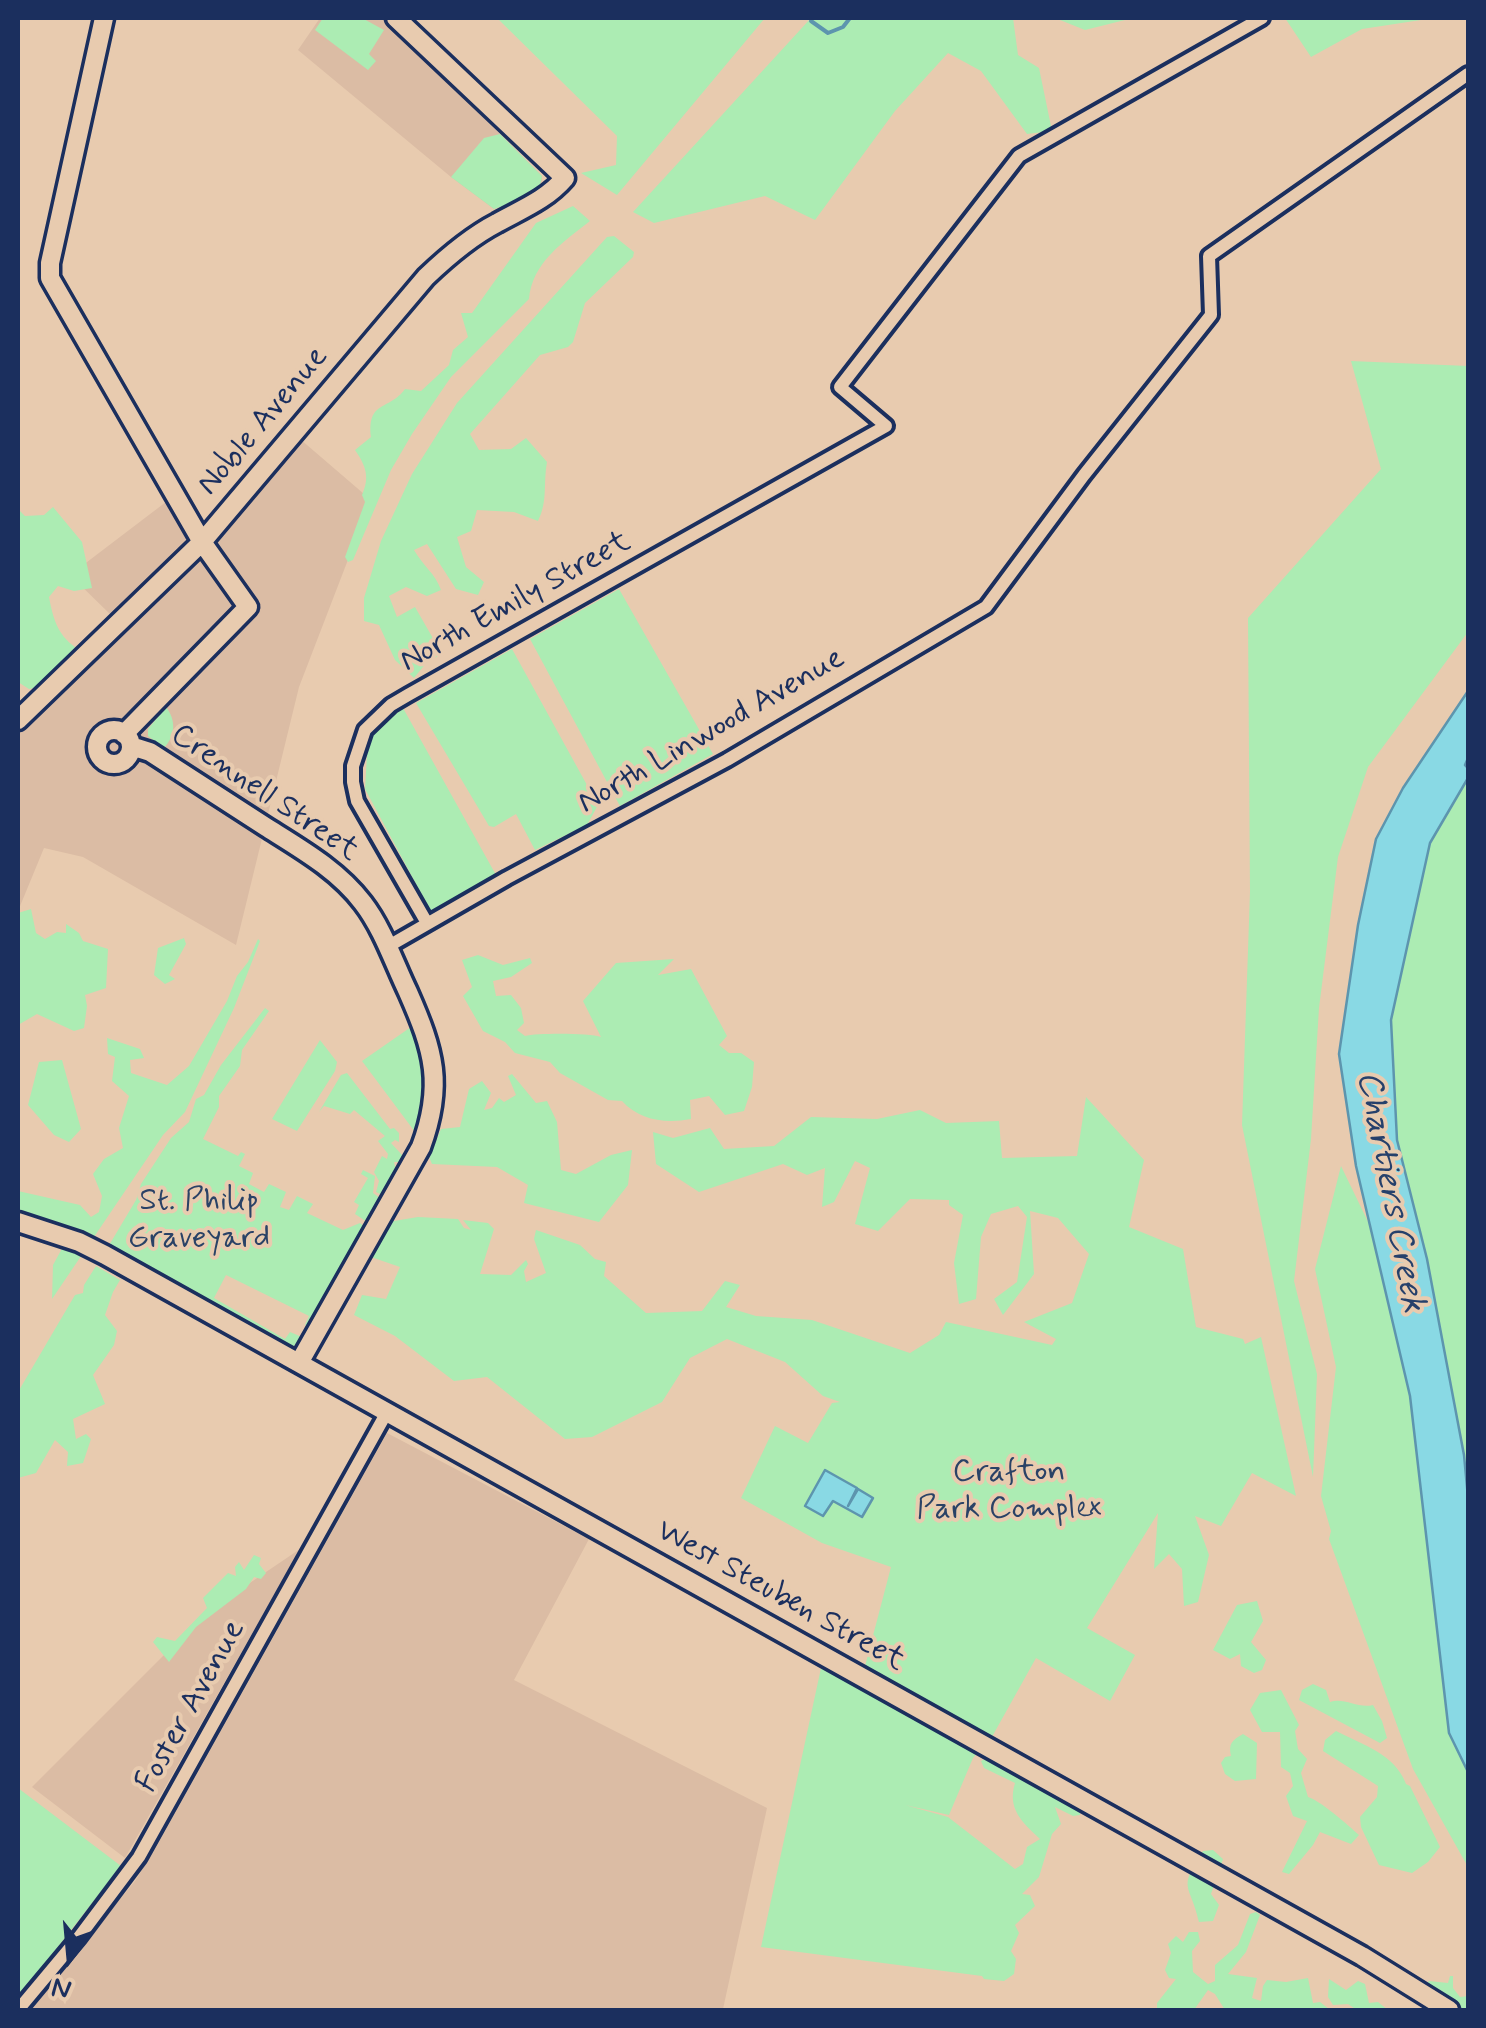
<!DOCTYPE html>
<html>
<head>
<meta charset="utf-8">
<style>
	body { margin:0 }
	#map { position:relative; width:1486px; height:2028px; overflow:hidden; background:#e8cbaf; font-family:Mynerve,sans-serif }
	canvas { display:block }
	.frame { position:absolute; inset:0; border:20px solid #1b2f5e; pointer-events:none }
	.north { position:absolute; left:20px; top:1908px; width:100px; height:100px; -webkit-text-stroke:8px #e8cbaf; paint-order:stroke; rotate:196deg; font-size:28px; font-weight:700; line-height:40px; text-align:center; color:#1b2f5e }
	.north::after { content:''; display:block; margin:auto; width:35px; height:45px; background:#1b2f5e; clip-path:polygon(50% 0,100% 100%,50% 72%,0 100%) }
</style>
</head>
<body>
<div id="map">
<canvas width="1486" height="2028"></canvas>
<div class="frame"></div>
<div class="north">N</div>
</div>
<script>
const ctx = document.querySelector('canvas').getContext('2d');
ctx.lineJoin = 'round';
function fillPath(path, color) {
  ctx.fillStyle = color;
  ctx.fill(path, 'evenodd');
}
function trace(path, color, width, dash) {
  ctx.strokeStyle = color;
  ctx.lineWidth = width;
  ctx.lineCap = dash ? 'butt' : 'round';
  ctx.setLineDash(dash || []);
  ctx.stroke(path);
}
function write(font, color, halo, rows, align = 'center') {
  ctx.font = font + ' Mynerve,sans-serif';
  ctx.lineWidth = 8;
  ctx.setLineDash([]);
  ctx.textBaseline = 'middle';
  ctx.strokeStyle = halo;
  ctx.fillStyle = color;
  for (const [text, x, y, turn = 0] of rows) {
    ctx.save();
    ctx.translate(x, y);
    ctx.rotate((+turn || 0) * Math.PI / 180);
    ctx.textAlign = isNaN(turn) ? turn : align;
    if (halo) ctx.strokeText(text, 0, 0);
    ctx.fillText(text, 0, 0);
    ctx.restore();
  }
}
const built = new Path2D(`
	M320,18h63l159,158 -1,11 -47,22 -43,-32 -153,-127z
	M300,439l71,61 -72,187 -63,258 -153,-88 -39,-9 -26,63v-206l94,-89 -42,-41 113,-86 31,50z
	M387,1433l202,106 -75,141 253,128 -44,201 -694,1 106,-129 19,-30z
	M300,1549l-175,309 -93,-71 175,-175z`);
const green = new Path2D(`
	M323,18h39l22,12 -15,24 7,7 -8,9 -53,-40z
	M497,18h268l-148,177 -36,-22 35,-8 1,-29z
	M811,18h202l5,37 21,13 13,63 -25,3 -46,-63 -33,-18 -53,58 -80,109 -50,-24 -111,27 -21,-11z
	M1055,18h78l-48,12z
	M1285,18h149l-72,11 -51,28z
	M500,134l42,42c-2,24 -27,26 -48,33l-43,-32 33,-39z
	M573,206l17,15c-27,21 -58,42 -61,78l-78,78 -39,57 -21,36 -38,90 -5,2 -3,-5 20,-55 -3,-7c8,-18 4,-29 -7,-45l16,-13c-4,-37 18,-26 34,-48l16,2 28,-26 4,-15 15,-13 -7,-24h11l64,-90z
	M614,236l20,16 -1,5 -48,46 -12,39 -5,5 -28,8 -70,79 9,16 32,-1 15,-11 21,24c-4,23 1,39 -9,59l-24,-9 -37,-2 -6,21 -14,6 9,30 18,15 -6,13 -22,-6 -29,-45 -13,6c9,16 21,23 27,40l-14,6 -21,-9 -17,9 8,21 18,-10 27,47 -15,8 -13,16 -19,-18 -16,-35 -15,-4v-23l17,-57 31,-67 45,-71 150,-166z
	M1351,361l117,5v266l-100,135 -30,90 -19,151 -8,131 -17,142 23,93 -4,103 -71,-352 8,-233 -2,-274 133,-149z
	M53,507l29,35 10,46 -18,3 -16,-5 -9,11c4,21 8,37 26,50 -9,17 -26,39 -46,42l-11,-7v-173l7,7 19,-1z
	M619,589l94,165 -93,52 -90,-167z
	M512,649l86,156 -11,20 -52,25 -19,-36 -22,13 -5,-1 -73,-123z
	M166,707c10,13 10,28 -2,41l-16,-12v-7z
	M403,708l93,167 -65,37 -66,-123 3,-52z
	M1468,778v720l-4,-43 -67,-315 -7,-120 40,-177z
	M31,909l5,24 9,6 12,-7 9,1v-9l13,9 4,8 25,8 -2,39 -21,7 2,11 -3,22 -10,3 -37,-17 -19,11v-112z
	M184,938l2,6 -17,31 6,4 -10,5 -11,-9 4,-27z
	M258,939l2,2 -26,67 -49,104 -22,23 -111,164 1,-34 12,-22 -47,-12v-40l62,14 11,12 8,-5 3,-16 -9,-22 11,-15 19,-11 -4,-20 10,-32 -17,-15 3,-24 -7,-3 -1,-16 33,11 4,9 -14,2 1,13 36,12 22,-19 38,-65 10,-25 11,-14z
	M478,955l25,10 27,-7 2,5 -21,14 -18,4 3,15 15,-1 10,13 3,15 -7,7 8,6c12,-3 65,-3 76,1l-18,-36 33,-38 58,-4 -16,16 33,-6 36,67 -8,9 10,8h12l13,9 -2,25 -8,24 -19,4 -16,-19 -19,4 1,19c-26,5 -52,1 -69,-18l-14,-1 -48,-27 -10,-11 -35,-9 -10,-11 -22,-11 -20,-35 9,-9 -10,-27z
	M265,1008l4,3 -27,39 -2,16 -21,30v11l-16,32 35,17 3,-4 4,2 -6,12 14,7 -4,11 15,8 5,-8 17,8 -6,15 9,3 8,-14 16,8 -6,9 36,17 17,-7 4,3 -56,101 -3,-2 4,-9 -83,-41 -12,23 71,41 5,-7 12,5 -9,10h-7l-178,-100 28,-47 5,-16 30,-46 18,-16 7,-23 8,-4 17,-30z
	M411,1027l21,34 -10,51 -7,20 -53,-71z
	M320,1040l17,22 -2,9 -38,60 -25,-12z
	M62,1060l19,69 -12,13 -15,-7 -26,-30 11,-43z
	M347,1073l43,56 4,-1 5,5v9l-4,-2 -4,3 12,13 -3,6h-6l2,9 -14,24 -6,-3 3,-11 -5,-9 8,-16 5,3 1,-5 -10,-13 7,-5 -31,-26 -4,4 -26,-8 -5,6 22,-37z
	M512,1074l24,29 11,-2 10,21 4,48 15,4 35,-19 21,-5 -4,35 -29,37 -75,-19 4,-18 -31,-18 -65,-3 -3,-7 12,-28 19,-2 9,-38 13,-8 9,12 -7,17 8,-2 7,-10 5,4 12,-7 -8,-19z
	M1086,1097l58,63 -15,67 54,22 13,78 47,12 2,5 16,-7 35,159 -44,-23 -31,53 -26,-10 14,39 -11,47 -14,4 -2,-37 -13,-15 -15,15 4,-56 -71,115 48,27 -25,46 -74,-43 -43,77 -20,23 -24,57 -44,-10 43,12 67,52 8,-5 4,-17 13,-8c-18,-17 -33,-30 -25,-56l-31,-15 -3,-7 14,-7 85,49v12l-7,1 -18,-9 6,17 -9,10 -13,43 -17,17 8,1 5,11 -20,19 4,8 -8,18 5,8 -2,15 -10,7 -20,-2 -2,-3 -221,-29 60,-279 38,21 32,-122 -69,-24 -81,-45 34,-72 33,17 24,-40 8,-1 -17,-6 -38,-34 -58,-23 -37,19 -28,44 -70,35 -27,2 -78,-62 -33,4 -59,-45 -41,-21 8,-20 24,4 14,-32 -29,-10v-14l11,-20 36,-6 40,2 6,9 7,2 -8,-10 25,3 6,6 -14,45 31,1 15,-15 2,4 -4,7 2,11 20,-9 -12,-34 2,-9 44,15 15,14 11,3 -2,14 42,37 56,-2 23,-30 15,4 -14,22 30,9 56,4 98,33 29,-18 7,-13 106,23 4,-6 -32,-17 48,-19 17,-49 -31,-36 -28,-7 4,63 -31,41 -9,-16 23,-17 10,-65 -9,-11 -27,8 -10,23 -5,62 -17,5 -5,-41 9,-48 -14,-10v-5l-39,-1 -32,32 -23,-7 15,-56 -15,-7 -21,41 -12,5 3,-39 -18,7 -24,-11 -84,28 -43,-28 -3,-32 20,6 37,-10 14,21 50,-3 37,-29 66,2 43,-9 26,13 53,-2 3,37 75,-2z
	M1341,1166l30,62 39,168 39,337 19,39v95l-55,-98 -84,-230 2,-8 -10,-35 15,-129 -21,-98z
	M363,1170l12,6 -2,17 7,5 -13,24 -12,-8 4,-9 -5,-3 14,-24 -7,-4z
	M96,1266l24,14 -7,12 -8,23 12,16 -3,14 -21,30 12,29 -32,15 3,20 10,-5 5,5 -8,24 -16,3 1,-14 -13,-12 -19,33 -18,5v-86l57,-97 8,-2 1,-8z
	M254,1555l7,3 -2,6 7,9 -5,6 -7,-2 -8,12 -50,38 -27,35 -16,-20 4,-5 18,4 32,-33 -4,-10 25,-25 8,3 -1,-9 4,-5 5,8z
	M1257,1601l6,20 -12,21 15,18 -4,10 -8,3 -13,-7 -1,-12 -10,5 -17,-9 24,-45z
	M1313,1684l13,6 4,12c14,-5 28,7 43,3l9,16 5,17 -7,5 -81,-43 3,-10z
	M1281,1690l18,35 -4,6 3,18 9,10 -6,14 7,24c13,4 40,28 51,38l-8,9 -31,-12 -7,13 -24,29 -7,-2 25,-51 -14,-5 -7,-20 7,-10 -3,-13 -9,-6 -1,-35h-18l-12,-22 10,-17z
	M1336,1731c27,14 59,23 70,53l4,2 30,61 -12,15 -16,11 -33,-8 -18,-38 -1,-10 17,-20 1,-11 -55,-35 2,-11z
	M1243,1734l14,9 -1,36 -21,2 -10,-7 -4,-11 4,-6 6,-1c-3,-12 1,-16 12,-22z
	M18,1788l103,78 -103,132z
	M1213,1850l10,9 -12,35 8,11 -6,16 -14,1c-9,-40 -22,-31 4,-71z
	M1256,1912l4,3 -14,37 -18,22 29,4 -5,20 9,3 2,-15 4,-6 19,2 22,-4 5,25 7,-1 9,7 -104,1 -10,-16 -7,-4 -14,20h-37v-7l19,-24 -7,-1 -4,-8 6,-17 -3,-9 8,-8 7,6 6,-10h9l2,9 -8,10 1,21 15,12 7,-3v-16l23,-20 12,-31z
	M1450,1976h3v12l7,9 8,-1v14h-12l-34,-21 7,-8 19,2z
	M1329,1979l17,11 12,-9 7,3 4,19 9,-1 10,8h-31l-9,-6 -15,1 -5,-8z`);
const water = new Path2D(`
	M1468,691v67l-3,7 3,3v10l-38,65 -39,177 6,120 30,119 37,196 4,43v274l-19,-39 -39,-337 -54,-230 -17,-112 19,-129 18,-86 27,-51z
	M825,1470l32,18 -9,18 10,-17 15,9 -11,19 -29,-16 -10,15 -18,-10z`);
const stream = new Path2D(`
	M811,21l17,12 15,-6 7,-9`);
const minor = new Path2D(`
	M427,923l-70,-122 -4,-19v-16l12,-36 26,-25 17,-10 478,-269 -46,-39 179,-231 243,-138
	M387,947l120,-69 220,-118 259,-153 98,-132 127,-160 -2,-59 259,-182
	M18,2010l61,-73 60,-80 248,-445`);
const major = new Path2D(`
	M104,18l-54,245v15l152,264 46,65 -124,127
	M18,720l184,-178 224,-265c22,-21 44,-40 71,-54 25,-14 49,-23 68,-45l-169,-160
	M97 747a17 17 0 1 1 34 0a17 17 0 1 1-34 0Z
	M131,746l19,6c38,25 77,50 116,75 35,22 72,43 97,76 20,26 31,60 45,89 26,59 36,93 13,155l-122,216
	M18,1222l61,20 26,13 1257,701 87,54`);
const streetNames = [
	["Noble Avenue",264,422,-50],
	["North Emily Street",516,603,-29],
	["North Linwood Avenue",712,732,-30],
	["Crennell Street",264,794,34],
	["West Steuben Street",780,1597,29],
	["Foster Avenue",192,1707,-61]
];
const parkNames = [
	["St. Philip",199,1202],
	["Graveyard",199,1239],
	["Crafton",1009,1473],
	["Park Complex",1009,1510]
];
const waterNames = [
	["Chartiers Creek",1389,1192,79]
];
fillPath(built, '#dbbca4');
fillPath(green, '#acecb3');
fillPath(water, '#89d9e4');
trace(water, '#5d95ae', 2.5);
trace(stream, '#5d95ae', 4);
trace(minor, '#1b2f5e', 20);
trace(major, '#1b2f5e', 25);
trace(minor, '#e8cbaf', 12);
trace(major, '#e8cbaf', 18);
write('32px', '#1b2f5e', '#e8cbaf', streetNames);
write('32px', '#2a4266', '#e8cbaf', parkNames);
write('italic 35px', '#26406b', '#e8cbaf', waterNames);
</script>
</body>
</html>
